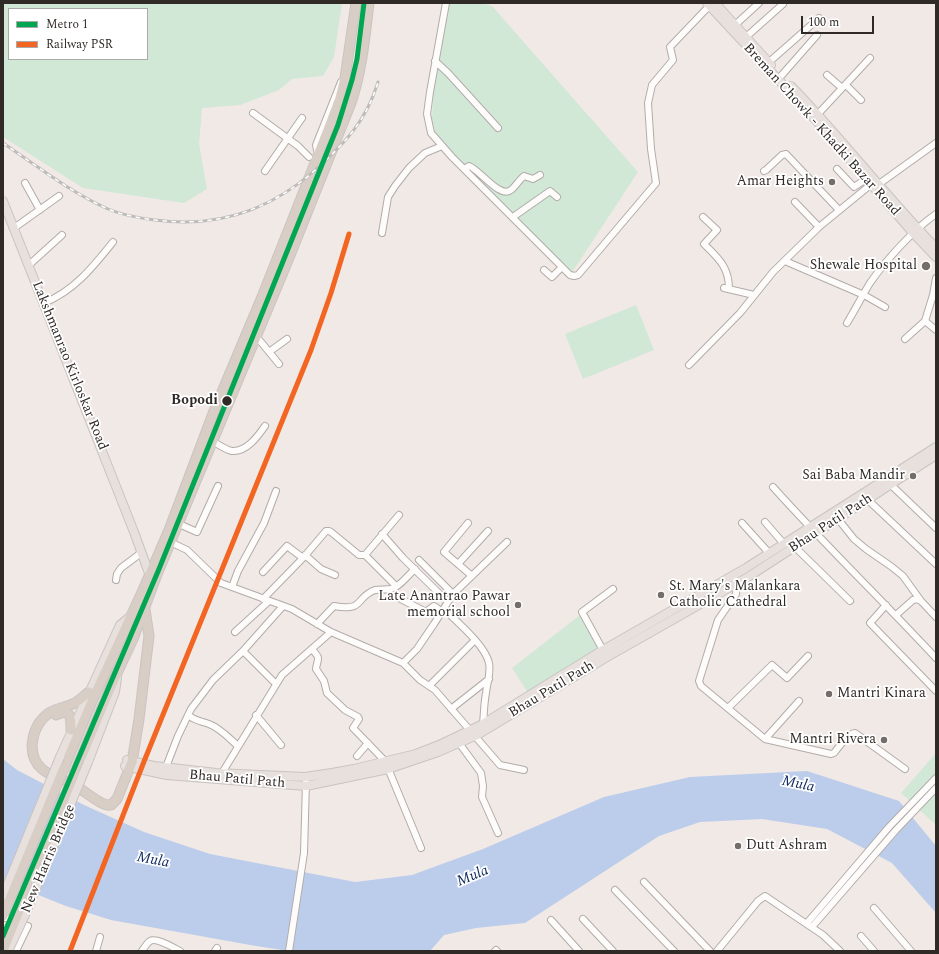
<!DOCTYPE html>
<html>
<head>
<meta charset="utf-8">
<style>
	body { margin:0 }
	#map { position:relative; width:939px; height:954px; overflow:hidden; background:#f1e9e5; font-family:Spectral,serif }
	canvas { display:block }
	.frame { position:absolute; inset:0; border:4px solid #302a27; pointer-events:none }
	.legend { position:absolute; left:8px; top:8px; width:140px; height:52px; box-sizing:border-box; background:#fff; border:1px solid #acaaa9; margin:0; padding:5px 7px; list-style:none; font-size:12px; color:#302a27 }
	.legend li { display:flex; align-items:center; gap:8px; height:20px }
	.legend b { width:20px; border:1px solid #acaaa9 }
	.scale { position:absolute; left:801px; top:16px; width:73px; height:18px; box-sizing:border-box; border:2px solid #302a27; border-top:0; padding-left:5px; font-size:12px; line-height:14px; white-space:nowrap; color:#302a27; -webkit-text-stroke:3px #fff; paint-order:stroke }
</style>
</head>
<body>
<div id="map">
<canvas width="939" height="954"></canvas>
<div class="frame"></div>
<ul class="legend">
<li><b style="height:5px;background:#00a651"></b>Metro 1</li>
<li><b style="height:5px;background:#f26522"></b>Railway PSR</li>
</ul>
<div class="scale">100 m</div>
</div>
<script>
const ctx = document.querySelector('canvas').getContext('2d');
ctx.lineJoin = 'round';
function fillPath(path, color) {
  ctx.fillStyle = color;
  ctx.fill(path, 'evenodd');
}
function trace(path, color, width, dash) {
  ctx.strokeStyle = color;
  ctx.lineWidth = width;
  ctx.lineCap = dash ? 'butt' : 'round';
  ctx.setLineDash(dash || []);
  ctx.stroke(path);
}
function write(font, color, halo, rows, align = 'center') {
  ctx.font = font + ' Spectral,serif';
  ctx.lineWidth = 3.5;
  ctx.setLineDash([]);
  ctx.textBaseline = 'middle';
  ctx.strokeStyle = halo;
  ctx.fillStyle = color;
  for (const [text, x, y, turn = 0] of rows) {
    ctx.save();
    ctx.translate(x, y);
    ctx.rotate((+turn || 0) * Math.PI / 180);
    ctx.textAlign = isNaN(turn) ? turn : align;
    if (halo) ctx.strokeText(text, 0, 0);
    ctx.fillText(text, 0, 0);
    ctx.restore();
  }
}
const green = new Path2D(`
	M3,3h339l-8,54 -11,19 -31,3 -13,11 -39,15 -38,3 -3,36 8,45 -23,14 -101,-15 -80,-51zM9,9h138v50h-138z
	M449,3h31l12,3 146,166 -67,102 -132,-125 -7,-29 2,-53z
	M636,305l18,45 -71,29 -18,-45z
	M580,615l20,34 -72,44 -16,-25z
	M936,753v72l-35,-32z`);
const water = new Path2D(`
	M3,759l14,11 67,35 60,27 66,22 145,28 57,-7 71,-26 121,-52 86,-20 117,-6 92,30 37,45v67l-44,-50 -65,-34 -65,-10 -62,3 -41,14 -134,87 -49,5 -32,7 -14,16h-141l-33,-5 -145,-26 -45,-14 -63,-25z`);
const minor = new Path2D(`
	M446,3l-16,89 -3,22 4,19 21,24 118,118 4,1 4,-1 78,-92 -5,-34 -3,-46 4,-18 21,-25 -3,-13 42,-44
	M735,25l24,-22
	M746,37l37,-33
	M435,61l13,12 50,55
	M768,63l51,-45
	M827,75l15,13
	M781,76l36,-41
	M846,85l15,15
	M253,113l45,33 11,11
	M818,114l52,-56
	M318,154l-2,-9 25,-63
	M464,169l5,-3c11,4 31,33 42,24 5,-4 8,-10 13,-14l9,3 7,-4
	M837,169l17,18 12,-8
	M265,171l37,-53
	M764,171l2,-1 16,-15 4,-1 53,56
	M25,183l15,27
	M879,184l57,-41
	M795,202l24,25
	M513,217l37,-26 7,6
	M703,217l14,13 -13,14c15,15 25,23 25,45
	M14,228l45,-32
	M382,233l6,-36 7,-11 14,-18 16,-15 17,-7
	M785,261l79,34 21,12
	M29,265l33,-30
	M544,270l8,7 10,-10
	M724,288l30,7
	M44,303c30,-12 49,-36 69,-61
	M925,321l11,9
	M847,323c8,-13 15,-27 23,-40 16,-23 43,-53 66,-69
	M256,336l23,28
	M905,339l20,-18 8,-26 3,-17
	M269,352l18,-13
	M689,365l51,-52 33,-41 46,-45 55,-45
	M212,441c6,3 14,9 20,10 15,1 26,-15 33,-25
	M888,482l48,46
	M773,487c52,58 109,113 163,171
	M868,500l68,64
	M838,519l16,20 12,10 26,18 11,9 18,25
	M765,522l19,22
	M468,523l-24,29 28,24
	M742,523l27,30
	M179,524l18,8 21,-46
	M382,534l21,24 45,44
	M168,541l19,9 34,33 71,26 39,23 72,31 17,17 15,10 65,75 24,5
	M795,547l55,54
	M305,555l16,14 14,6
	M419,560l34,34
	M458,564l30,-33
	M263,572l24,-26 16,12
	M733,576l4,7 -1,11 -18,26 -19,61 2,5 64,53 66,15 3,-1c6,-7 13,-19 21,-20l50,36
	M116,580l1,-6 4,-6 20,-15
	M396,586l-31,-31 34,-40
	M232,587l6,-16 26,-48 12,-32
	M395,596l31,16 8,-6 8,6
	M263,599l40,-41 23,-27h3l2,1 28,23h6
	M886,605l-16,18 66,68
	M444,609c13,13 41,36 45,54 2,10 -2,20 -3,30 -2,10 -2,21 -3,31
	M896,615l17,-15 4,-1 4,2 15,16
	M317,624l17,-18c31,6 21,-9 41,-16 5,-1 11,0 16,-1 9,-2 17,-14 24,-20
	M235,632l34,-31
	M312,649c9,11 6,7 4,20l8,12 3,12 18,17 13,7 1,2 -6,9 32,33 36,87
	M243,651l32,32
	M604,652l-22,-40 31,-23
	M403,663l14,-14 17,-25 19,-30 54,-52
	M429,686l46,-46
	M728,708l44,-43 15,13 21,-22
	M451,709l38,-30
	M188,715c7,6 13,6 21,9 11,4 20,14 29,22
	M256,715l25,30
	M765,739l34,-38
	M459,743l22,30 2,13 -1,11 16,36
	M357,756l11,-13
	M166,767l12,-31 13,-27 22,-29 30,-29 40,-45
	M222,773l60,-98 49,-43
	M644,882l66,69
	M615,890l59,61
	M874,908l37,43
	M3,917l25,9 -12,25
	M583,919l30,32
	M551,920l28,31
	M807,923l82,-96 47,-49
	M812,927l84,-97 40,-42
	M861,936l13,15
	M96,951l4,-14
	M142,951c2,-3 5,-8 8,-10 6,-4 24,7 30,10
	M215,951l2,-3
	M289,951l15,-98 2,-71
	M495,951l1,-1 1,1
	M717,951l41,-50 7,-5 58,39 17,16`);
const major = new Path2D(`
	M707,3l107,115 99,115 23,24
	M715,3l56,62
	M791,86c50,52 95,110 145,162
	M3,201l131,331 16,44 2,1
	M60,757l60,-132 10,-8
	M127,760l27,6 62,7 89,4 27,-4 22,-4 62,-15 23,-9 44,-21 120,-74 143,-82 190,-121
	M88,762l27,-70 2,-14
	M125,766l42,9 139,11 82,-17 50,-17 39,-17 130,-78 141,-80 188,-122`);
const highway = new Path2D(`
	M89,692c-4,3 -9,8 -14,11 -9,4 -18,5 -26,10 -17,12 -24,41 -7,56 9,8 22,11 32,16 10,5 28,22 37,20l6,-6 15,-37 7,-43 10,-83 -4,-27
	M56,715c15,-7 15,2 15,15
	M64,768l29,-69 50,-109 26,-60 45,-119 48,-114 66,-167 12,-32 5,-20 11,-75
	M75,772l37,-88 21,-45 23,-62 133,-319 62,-155c11,-32 14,-67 18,-100
	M3,916l4,-10`);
const rail = new Path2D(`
	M3,143c34,23 67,49 105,66 14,6 31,9 47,11 60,8 114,-9 159,-49 30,-27 52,-49 64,-89`);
const majorBridge = new Path2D(`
	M3,896l57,-139
	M8,951l16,-34 64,-155`);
const highwayBridge = new Path2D(`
	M7,906l57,-138
	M4,948l71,-176`);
const rail1 = new Path2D(`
	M70,951l75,-192 166,-409 20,-57 18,-59`);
const metro1 = new Path2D(`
	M3,936l156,-367 179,-444 14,-45 5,-21 7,-56`);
const markers = [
	[832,182,4,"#746d6a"],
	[926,266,5,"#746d6a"],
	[227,401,5.5,"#302a27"],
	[913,476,4,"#746d6a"],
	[661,595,4,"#746d6a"],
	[518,605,4,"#746d6a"],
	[829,694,4,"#746d6a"],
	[884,740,4,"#746d6a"],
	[738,846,4,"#746d6a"]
];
const streetNames = [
	["Breman Chowk - Khadki Bazar Road",821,130,48],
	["Lakshmanrao Kirloskar Road",69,366,68],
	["Bhau Patil Path",831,524,-33],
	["Bhau Patil Path",552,690,-31],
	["Bhau Patil Path",237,780,5],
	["New Harris Bridge",49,859,-67]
];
const poiNames = [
	["Amar Heights",824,182],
	["Shewale Hospital",917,266],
	["Sai Baba Mandir",905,476],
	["St. Mary's Malankara",669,587,"left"],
	["Catholic Cathedral",669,603,"left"],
	["Late Anantrao Pawar",510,597],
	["memorial school",510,613],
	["Mantri Kinara",837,694,"left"],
	["Mantri Rivera",876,740],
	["Dutt Ashram",746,846,"left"]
];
const stopNames = [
	["Bopodi",218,401]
];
const waterNames = [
	["Mula",798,785,12],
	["Mula",153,861,11],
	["Mula",473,877,-23]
];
fillPath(green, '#d1e8d7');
fillPath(water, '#bccceb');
trace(minor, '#b2aca9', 8);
trace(major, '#c9c4c2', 10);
trace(highway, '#c9c4c2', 11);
trace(minor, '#fdfcfb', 6);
trace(major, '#e7e0dc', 8);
trace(highway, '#d8cec6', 9);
trace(rail, '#bebcba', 3);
trace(rail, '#fff', 1.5, [4.5]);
trace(majorBridge, '#c9c4c2', 10, []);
trace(highwayBridge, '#c9c4c2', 11, []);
trace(majorBridge, '#e7e0dc', 8);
trace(highwayBridge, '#d8cec6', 9);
trace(rail1, '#f26522', 5);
trace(metro1, '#00a651', 5);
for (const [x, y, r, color] of markers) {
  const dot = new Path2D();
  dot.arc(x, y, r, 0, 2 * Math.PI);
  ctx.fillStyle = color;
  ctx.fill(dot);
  trace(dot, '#fff', 1.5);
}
write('14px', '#302a27', '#fff', streetNames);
write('14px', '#302a27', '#fff', poiNames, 'right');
write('bold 14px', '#302a27', '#fff', stopNames, 'right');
write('italic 15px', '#0e295e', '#fff', waterNames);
</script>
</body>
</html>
